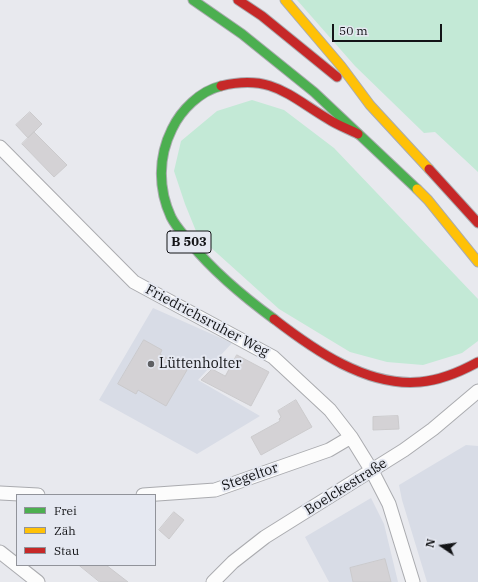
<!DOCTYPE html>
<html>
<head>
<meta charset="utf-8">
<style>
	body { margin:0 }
	#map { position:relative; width:478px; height:582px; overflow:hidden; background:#e8e9ee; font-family:"IBM Plex Serif",serif }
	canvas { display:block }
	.legend { position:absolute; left:16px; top:494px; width:140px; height:72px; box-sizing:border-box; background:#e5e8f1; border:1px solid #91939a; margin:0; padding:5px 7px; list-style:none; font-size:12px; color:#131417 }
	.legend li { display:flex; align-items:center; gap:8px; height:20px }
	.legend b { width:20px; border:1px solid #91939a }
	.north { position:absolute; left:422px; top:526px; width:40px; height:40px; -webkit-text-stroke:3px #e5e8f1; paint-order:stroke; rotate:283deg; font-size:11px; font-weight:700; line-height:16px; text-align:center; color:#131417 }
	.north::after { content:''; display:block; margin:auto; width:14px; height:18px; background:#131417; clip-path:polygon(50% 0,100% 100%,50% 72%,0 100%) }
	.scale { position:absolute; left:332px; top:24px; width:110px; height:18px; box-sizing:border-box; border:2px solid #131417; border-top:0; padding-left:5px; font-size:12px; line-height:14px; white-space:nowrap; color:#131417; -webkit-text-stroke:3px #e5e8f1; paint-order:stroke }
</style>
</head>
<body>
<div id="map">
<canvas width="478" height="582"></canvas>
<ul class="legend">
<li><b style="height:5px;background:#4caf50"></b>Frei</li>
<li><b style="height:5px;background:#ffc107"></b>Zäh</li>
<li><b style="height:5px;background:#c62828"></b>Stau</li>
</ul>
<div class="north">N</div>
<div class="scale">50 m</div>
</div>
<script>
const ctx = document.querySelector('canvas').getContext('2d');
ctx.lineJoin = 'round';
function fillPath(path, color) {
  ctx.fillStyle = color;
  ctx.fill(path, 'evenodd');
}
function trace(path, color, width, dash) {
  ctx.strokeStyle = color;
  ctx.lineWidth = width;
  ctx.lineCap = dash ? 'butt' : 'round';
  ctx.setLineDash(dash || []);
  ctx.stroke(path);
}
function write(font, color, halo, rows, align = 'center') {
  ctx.font = font + ' "IBM Plex Serif",serif';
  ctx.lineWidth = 4;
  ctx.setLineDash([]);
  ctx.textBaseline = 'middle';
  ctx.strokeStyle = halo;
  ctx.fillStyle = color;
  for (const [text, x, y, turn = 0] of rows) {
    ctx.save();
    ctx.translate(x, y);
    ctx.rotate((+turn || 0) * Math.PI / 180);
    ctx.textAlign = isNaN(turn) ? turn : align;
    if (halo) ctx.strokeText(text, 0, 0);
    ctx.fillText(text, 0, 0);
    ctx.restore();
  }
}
const built = new Path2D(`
	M153,308l79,35 -34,37 62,36 -63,38 -98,-54z
	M466,445l12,1v136h-51l-25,-82 -3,-15z
	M371,498l13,26 14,58h-69l-24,-45z`);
const green = new Path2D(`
	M297,0h181v172l-43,-40 -11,1 -69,-67z
	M252,100l32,10 50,38 144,151v42l-16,12 -39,12 -36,-3 -37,-10 -71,-43 -81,-73 -13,-32 -11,-33 7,-30 36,-30z`);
const building = new Path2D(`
	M30,112l12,12 -14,14 -12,-13z
	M34,132l33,33 -13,12 -32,-33z
	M144,340l18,10 -2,4 27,16 -21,36 -28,-16 -2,4 -18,-10z
	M237,355l32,17 -18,34 -50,-26 11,-11 13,7z
	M296,400l16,27 -51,28 -10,-18 29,-16 -1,-2 2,-2 -3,-6z
	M398,416l1,13 -26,1v-13z
	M174,512l10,8 -15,19 -10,-9z
	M385,559l6,23h-38l-3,-14z
	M79,565h27l22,17h-28z`);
const street = new Path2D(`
	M0,147l134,135 139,75 57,53 21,27 21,34 17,33 24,78
	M0,493l38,2
	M143,495l72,-5 114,-40 22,-13
	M0,552l38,30
	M213,582l20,-20 32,-25 139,-87 29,-21 45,-38`);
const fast = new Path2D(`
	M193,0l49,34 72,58 103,97
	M221,86c-21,5 -40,24 -49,43 -14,28 -14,60 -1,88 5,10 13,18 20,27 24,29 53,53 83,75`);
const slow = new Path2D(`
	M285,0l56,66 29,39 59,64
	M417,189l11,11 50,62`);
const jam = new Path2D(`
	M238,0l24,16 75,61
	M221,86c50,-12 67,9 107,33 9,6 20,10 30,15
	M429,169l49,54
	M274,319c40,31 93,68 146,63 21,-2 40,-10 58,-20`);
const markers = [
	[151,364,4,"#5e5f62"]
];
const shields = [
	[189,242,44]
];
const shieldNames = [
	["B 503",189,242]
];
const streetNames = [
	["Friedrichsruher Weg",207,321,28],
	["Stegeltor",250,477,-19],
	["Boelckestraße",346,487,-32]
];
const poiNames = [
	["Lüttenholter",159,364]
];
fillPath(built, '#d8dce6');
fillPath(green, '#c3e9d6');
fillPath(building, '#d4d2d5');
trace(building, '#cbcacc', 1);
trace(street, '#aaabaf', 15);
trace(fast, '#aaabaf', 11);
trace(slow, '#aaabaf', 11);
trace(jam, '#aaabaf', 11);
trace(street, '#fcfcfc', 13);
trace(fast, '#4caf50', 9);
trace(slow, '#ffc107', 9);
trace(jam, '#c62828', 9);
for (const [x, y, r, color] of markers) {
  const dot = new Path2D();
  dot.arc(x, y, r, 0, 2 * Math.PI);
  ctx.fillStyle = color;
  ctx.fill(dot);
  trace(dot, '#e5e8f1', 1.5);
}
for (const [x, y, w] of shields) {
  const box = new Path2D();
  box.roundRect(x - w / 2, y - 11, w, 22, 3);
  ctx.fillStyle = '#e5e8f1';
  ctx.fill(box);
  trace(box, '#131417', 1);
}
write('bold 13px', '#131417', null, shieldNames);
write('14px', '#131417', '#e5e8f1', streetNames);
write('14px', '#131417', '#e5e8f1', poiNames, 'left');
</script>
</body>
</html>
